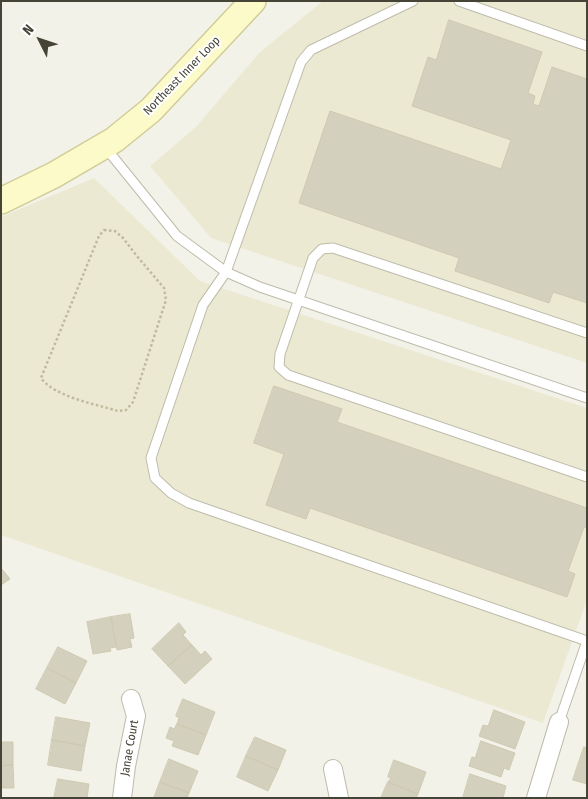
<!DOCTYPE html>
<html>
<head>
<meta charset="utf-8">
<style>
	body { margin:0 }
	#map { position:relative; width:588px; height:799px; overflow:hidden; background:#f3f2e8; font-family:"Fira Sans Condensed",sans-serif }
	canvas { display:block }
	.frame { position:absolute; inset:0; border:2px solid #464337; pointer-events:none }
	.north { position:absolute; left:15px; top:15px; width:50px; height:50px; -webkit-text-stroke:4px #fff; paint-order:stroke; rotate:311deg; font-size:14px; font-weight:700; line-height:20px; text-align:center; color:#464337 }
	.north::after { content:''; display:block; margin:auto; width:18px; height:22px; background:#464337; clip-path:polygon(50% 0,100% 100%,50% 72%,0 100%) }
</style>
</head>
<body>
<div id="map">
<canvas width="588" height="799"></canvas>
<div class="frame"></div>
<div class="north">N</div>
</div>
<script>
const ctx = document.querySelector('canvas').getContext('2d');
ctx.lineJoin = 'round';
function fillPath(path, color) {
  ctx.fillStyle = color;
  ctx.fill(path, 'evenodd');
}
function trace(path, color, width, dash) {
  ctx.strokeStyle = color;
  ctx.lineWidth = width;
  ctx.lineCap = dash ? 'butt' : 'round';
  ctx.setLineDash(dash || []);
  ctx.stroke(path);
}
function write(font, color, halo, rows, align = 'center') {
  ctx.font = font + ' "Fira Sans Condensed",sans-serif';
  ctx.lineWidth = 4;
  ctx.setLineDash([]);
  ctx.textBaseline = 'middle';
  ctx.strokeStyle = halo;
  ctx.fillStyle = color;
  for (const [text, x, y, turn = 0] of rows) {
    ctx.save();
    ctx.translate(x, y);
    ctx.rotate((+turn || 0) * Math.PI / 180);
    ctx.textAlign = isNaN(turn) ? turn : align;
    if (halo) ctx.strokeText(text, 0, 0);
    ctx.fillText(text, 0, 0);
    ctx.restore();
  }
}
const education = new Path2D(`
	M323,1h264v362l-376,-125 -61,-72 46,-39 63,-74z
	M94,178l106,103 387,127v192l-44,123 -542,-188v-318z`);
const building = new Path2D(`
	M449,20l93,32 -14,41 7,3 -2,8 6,2 13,-39 35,12v224l-34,-11 -4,11 -94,-32 4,-13 -160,-55 31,-92 171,58 10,-29 -99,-34 16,-49 8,3z
	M274,386l68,23 -5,13 250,86v20l-3,-1 -16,44 7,3 -8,23 -257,-89 -4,11 -40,-14 18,-51 -30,-11z
	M1,568l9,11 -9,6z
	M130,614l4,24 -4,1 2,8 -15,3 -6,-33z
	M111,617l5,30 -6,1 1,3 -18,3 -6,-32z
	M179,623l7,9 -3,3 9,10 -24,21 -16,-17z
	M192,645l9,10 4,-4 7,8 -27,25 -17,-18z
	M58,647l29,14 -11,22 -29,-15z
	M47,668l29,15 -11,21 -29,-15z
	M183,699l32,13 -9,23 -29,-11 2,-6 -3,-2z
	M494,710l31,12 -10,27 -36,-13 4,-11 5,1z
	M56,717l34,6 -5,23 -33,-6z
	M177,724l29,11 -8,20 -26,-9 2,-5 -8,-3 4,-11 4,2z
	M255,737l31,13 -8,20 -32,-14z
	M52,740l33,6 -4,25 -33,-6z
	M481,741l34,12 -6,17 -5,-2 -3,9 -32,-11 3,-9 3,1z
	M1,742h12v23l-12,1z
	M584,747l3,1v36l-14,-4z
	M246,756l32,14 -10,21 -31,-14z
	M169,759l29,12 -9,22 -29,-11z
	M394,760l32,12 -8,22 -30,-12 3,-4 -3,-1z
	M13,765l1,23h-13v-22z
	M470,774l36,12 -3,12h-40z
	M58,779l31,5 -2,14h-33z
	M160,782l29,11 -2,5h-33z
	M388,782l30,12 -2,4h-35z`);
const path = new Path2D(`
	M104,230l11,1 8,7 13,17 28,33 2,12 -33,102 -7,8 -8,1c-23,-7 -63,-14 -77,-33l58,-142z`);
const lane = new Path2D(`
	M413,1l-102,49 -10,12 -75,210 -23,33 -52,153 4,20 16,15 18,10 398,138
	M459,1l128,45
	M105,147l72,89 49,36 34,15 327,111
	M587,333l-254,-85 -11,1 -9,9 -33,96 -1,13 9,8 299,102
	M559,722l28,-81`);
const street = new Path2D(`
	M333,769l6,29
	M122,798l4,-32 10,-50 -5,-17
	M536,798l23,-76`);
const secondary = new Path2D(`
	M1,201l53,-26 60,-35 37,-30 102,-109`);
const streetNames = [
	["Northeast Inner Loop",182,76,-46],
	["Janae Court",130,748,-80]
];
fillPath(education, '#ece9d2');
fillPath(building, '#d4d0be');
trace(building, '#cfc9b1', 1);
trace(lane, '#bebbab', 11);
trace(street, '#bebbab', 20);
trace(secondary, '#d1cd99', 28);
trace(path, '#c0ba9d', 2.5, [2.5, 2.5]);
trace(lane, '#fff', 9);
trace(street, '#fff', 18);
trace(secondary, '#fcfac9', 25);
write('12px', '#464337', '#fff', streetNames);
</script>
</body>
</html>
